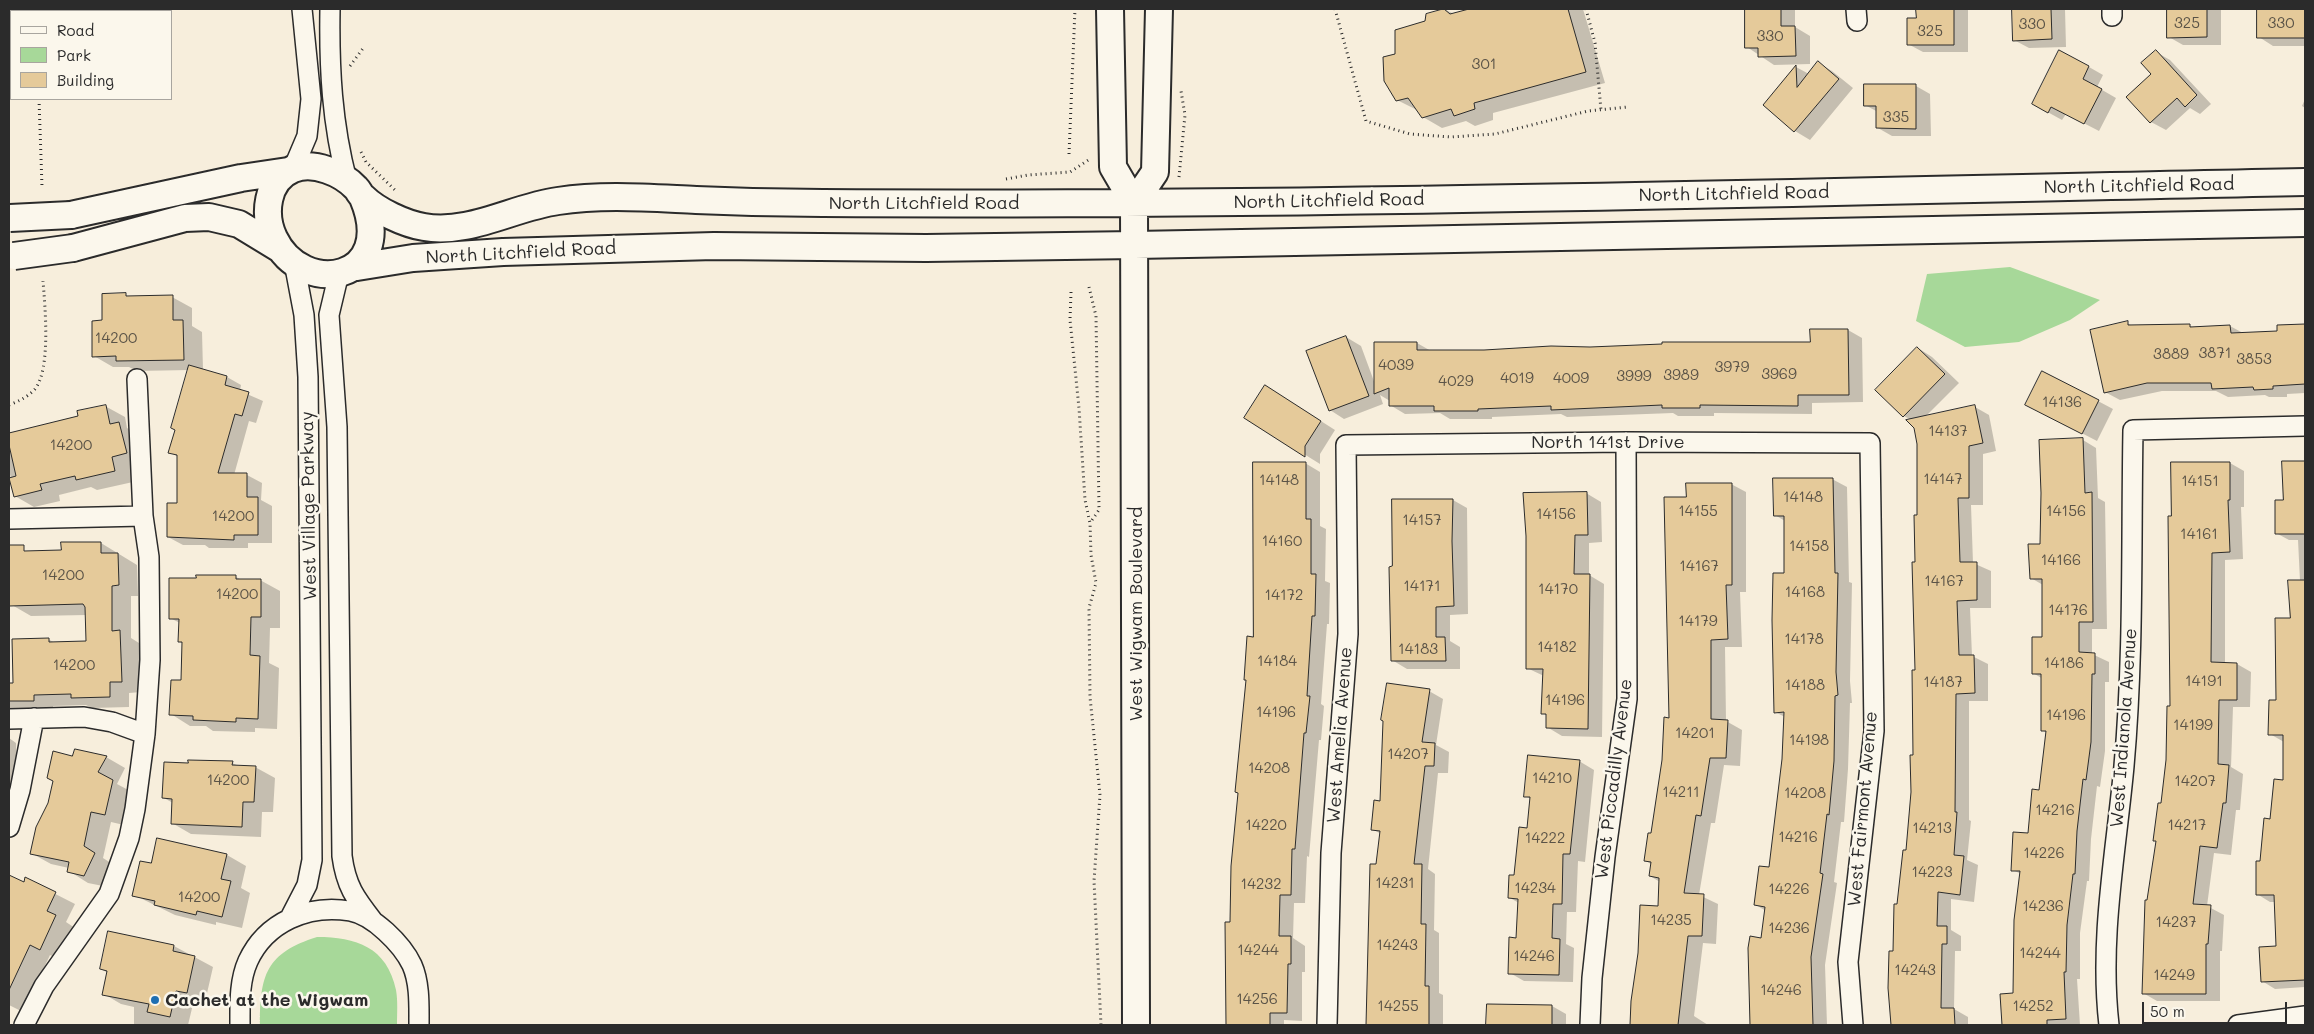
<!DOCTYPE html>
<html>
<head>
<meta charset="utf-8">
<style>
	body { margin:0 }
	#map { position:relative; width:2314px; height:1034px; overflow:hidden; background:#f7eedc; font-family:Mali,sans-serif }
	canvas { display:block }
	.frame { position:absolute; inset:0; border:10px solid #2b2b2b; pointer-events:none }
	.legend { position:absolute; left:10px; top:10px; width:162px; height:90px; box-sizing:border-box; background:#fbf7ec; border:1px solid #a8a59f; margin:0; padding:6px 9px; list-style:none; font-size:15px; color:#2b2b2b }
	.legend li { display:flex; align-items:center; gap:10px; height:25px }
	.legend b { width:25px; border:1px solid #a8a59f }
	.scale { position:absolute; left:2142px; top:1002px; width:145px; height:22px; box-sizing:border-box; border:2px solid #2b2b2b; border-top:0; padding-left:6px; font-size:15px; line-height:18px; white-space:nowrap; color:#2b2b2b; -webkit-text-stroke:4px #fbf7ec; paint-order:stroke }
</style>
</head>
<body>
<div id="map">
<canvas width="2314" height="1034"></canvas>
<div class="frame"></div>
<ul class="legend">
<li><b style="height:6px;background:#fbf7ec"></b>Road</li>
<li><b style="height:14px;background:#a7d899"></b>Park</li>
<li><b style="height:14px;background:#e5ca9a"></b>Building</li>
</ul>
<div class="scale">50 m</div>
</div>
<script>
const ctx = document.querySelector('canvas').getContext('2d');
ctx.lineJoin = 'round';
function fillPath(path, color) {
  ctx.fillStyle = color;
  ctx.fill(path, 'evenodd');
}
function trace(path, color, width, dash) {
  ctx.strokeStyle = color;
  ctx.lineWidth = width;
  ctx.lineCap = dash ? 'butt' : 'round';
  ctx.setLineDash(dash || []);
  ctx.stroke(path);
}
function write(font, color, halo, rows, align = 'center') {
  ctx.font = font + ' Mali,sans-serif';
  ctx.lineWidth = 5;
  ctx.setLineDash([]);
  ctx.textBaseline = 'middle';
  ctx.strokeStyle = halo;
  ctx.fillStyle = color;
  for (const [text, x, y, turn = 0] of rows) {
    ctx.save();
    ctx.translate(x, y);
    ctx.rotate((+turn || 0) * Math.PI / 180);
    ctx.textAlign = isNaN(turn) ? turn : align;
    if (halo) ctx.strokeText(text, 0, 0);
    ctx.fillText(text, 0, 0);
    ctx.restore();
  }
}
const green = new Path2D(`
	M2010,267l90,33 -30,20 -51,22 -54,5 -49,-26 11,-47z
	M317,937c39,0 70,10 79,53 2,11 1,24 1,35h-137c0,-50 6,-72 57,-88z`);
const shadow = new Path2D(`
	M1474,9h109l22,74 -112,30v7l-18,6 -9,-5 -24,7 -19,-11 -4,-6 -22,-11v-45l29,-33 1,-7 19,-5 8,4z
	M1746,9h49v18l15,9v28l-36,1 -27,-18z
	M1918,9h50v43h-45l-15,-8 10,-24z
	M2013,9h52l1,38 -37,1 -15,-8z
	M2168,9h53v36h-38l-14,-8z
	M2259,9h46v37h-32l-14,-9z
	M2156,52l14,8 41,44 -11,10 -10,-6 -24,22 -15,-8 -23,-25 25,-23z
	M1818,63l14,8 21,17 -43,52 -15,-9 -31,-26 32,-38 13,7z
	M2089,67l14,8 -6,12 19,11 -17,33 -33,-17 -4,6 -29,-16z
	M1916,86l14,8 1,42h-39l-14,-8v-16l-13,-7z
	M2305,99v9l-3,-2z
	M125,295l5,2h42l20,11v18l10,6 1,38 24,7 14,8 -1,6 23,10 -7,22 -7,-2 -15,54h13l15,8 -1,17 11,6v37h-24v5h-39l-4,-3h-22l-15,-8 10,-33v-47l-8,-5 19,-82 -52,1 -8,-4h-16l-19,-11 9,-34z
	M2127,323l6,3h57l4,2 36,-2 13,7 36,-1 -1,-6 27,-1v68l-18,1v3h-18l-4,-2 -37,2 -12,-6h-54l-42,9 -15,-8z
	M1848,330l14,8 1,64 -51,1v11l-98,-1v3h-36l-5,-3 -106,4 -6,-3 -69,3v2h-42l-10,-6 -35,1 -15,-9v-4l-10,-6 3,9 -39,15 -14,-9 16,-73 15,9 14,38 1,-40 41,-1 14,8 380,-7z
	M1918,348l14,9 27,26 -34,34 50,-10 14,8 7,36 -13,3v51h-12l2,58 18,8v37h-21l2,48 16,8v37h-19v119l2,1 -4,39 11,5 -4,37 -23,-3v31l10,6v15h-6l-1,58 14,8v8h-76l-3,-37 9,-82 9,-55 7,-95 5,-312 -4,-17 -4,-7 -7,-4z
	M2043,372l70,37 -16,32 -56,-29z
	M1280,395l55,35 -15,24v10l-74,-46z
	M105,406l20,11 2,11 11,7 7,29 -15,3 3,15 -36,8 -6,-3 -32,8 1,6 -26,6 -19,-11 -6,-26v-36l71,-17z
	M2083,440l13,8 2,50 7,4 2,127h-15v25l17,8v20h-4v69l-5,36 -3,-1 -6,53 -2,42h-2l-7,52v46h-3l3,46h-77l-1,-30 12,-1 7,-120 -8,-4 16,-36 11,-43 7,-58 -5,-3 1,-51 -10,-6 10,-35v-53l-12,-7 10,-33z
	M2284,462h21v525l-30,2 -13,-8 16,-33 -2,-46h-6l-13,-8 4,-32 10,-42 13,-38v-40l-14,-8 8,-32 13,-82 9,-39 -2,-41h-9l-13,-7 8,-32z
	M1305,463l15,9v54l6,3 -1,52 5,2 -1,41h-2l-6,80 3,2 -3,34h-2l-10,117 -2,-1 -2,47h-11l-1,35 12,8v26h-3v49l-18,-1v5h-57l-1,-102h5l23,-285z
	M2172,463h58l14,8v36h-3l2,52 -18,1v104h12l14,8 -1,35h-17l-2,60 12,7 -3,36h-4l-5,45 -17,-2 -7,53 17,9 -2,36h-2v50h-63l-14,-8 5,-91 14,-98 10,-97z
	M1832,479l15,8 2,95 3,1 -2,98 2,22h-2l-2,66 -4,53h-3l-7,60 3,1 -12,82 2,60h-76l-2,-77 14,-9 3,-28 -10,-6 14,-36 14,-110 1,-42 -10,-5 10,-137v-54l-10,-6z
	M1731,484l15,8v100h-6l2,55h-17l1,74 16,9 -2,36 -16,-1 -9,58h-4l-12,72 19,9 -2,40 -13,-1 -9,73 14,9h-76v-24l28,-94v-25l-10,-6 2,-11 -7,-5 7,-25 19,-116 17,-221z
	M1586,493l15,9 1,40 -13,1v32l15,9 -2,153 -40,-1 -15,-9v-11l-4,-3 1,-37 -17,-8z
	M1453,500l14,8 1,106 -18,1v26l10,6v22h-53l-15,-9 1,-92z
	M101,543l36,22 1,31h-7v42l8,5 2,49 -12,1v14l-37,1 -6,-3 -33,1v5l-44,3v-30h5l34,-45 7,4 32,-1v-27l-56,1 -19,-11 51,-53z
	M236,577l6,3h18l20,11v37h-10l-1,35 10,5 -2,61 -22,-1v4l-42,-1 -7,-5h-16l-19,-12 11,-33 2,-37 -4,-2v-19l-10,-5z
	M1429,691l14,8 -7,46 13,7 -1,21h-10l-10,96 7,5 -1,56 5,3v60l4,2v30h-75l3,-160h7l3,-31 -9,-5 10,-27z
	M9,738l7,5 1,60h-8z
	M73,757h33l19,11 -8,16 15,8 -8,33 -13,-3 -8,36 11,7 -11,21 -15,-3 -19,-12v-3l-18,-4 -20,-11z
	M1579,761l15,9 -9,92 -7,-1 -2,51h-9l-1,32 8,4 -1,34 -49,-1 -14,-8 8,-34 1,-36 -9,-5 18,-69 3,-30 -6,-3z
	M232,763l7,3 16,1 20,11 -2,34h-11l-1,25 -70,-3 -19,-11 1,-20 -9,-5z
	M227,855l19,11 -5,22 9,5 -8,35 -26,-6v3l-41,-10 -41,-20 18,-30z
	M9,876l16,8 1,-5 49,25 -9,18 9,6 -15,32 -10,-5 -27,57 -14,-7z
	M174,946l39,21 -8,35 -11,-2 -6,25h-54v-18l-13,-3 -17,-10 4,-21 -7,-4z
	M1488,1005l64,1 14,8v11h-78z`);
const canal = new Path2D(`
	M9,30l2,-7`);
const building = new Path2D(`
	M1444,9l6,5 19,-5h99l18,63 -112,31 1,6 -21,7 -3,-7 -29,9 -14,-20 -12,3 -12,-20 -1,-24 12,-3v-24l30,-9 1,-7z
	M1745,9h36v17h14l1,30 -38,1v-9h-13z
	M1916,9h38v36h-47v-27h9z
	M2012,9h39l1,30 -39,2z
	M2167,9h40v28l-40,1z
	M2257,9h48v29h-48z
	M2059,50l30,16 -6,13 19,10 -18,35 -33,-17 -3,6 -16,-9z
	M2156,50l41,45 -12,12 -8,-9 -27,25 -24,-26 25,-23 -10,-11z
	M1818,61l21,18 -45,53 -31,-27 33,-40 1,22z
	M1864,84h52v45l-40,-1v-22h-12z
	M126,293v3l47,-1v25h10l1,40 -68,1v-5l-24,1v-36l10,-1v-26z
	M2128,321v4l62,-1v3l40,-2 1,8 46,-2v-6l28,-1v60l-32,2v3l-19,1 -1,-3 -41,2 -1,-6h-64l-43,10 -14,-63z
	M1810,329h38l1,66h-51v11l-98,-1v3h-38v-3l-111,5v-4l-73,3v2h-44v-5h-45v-18l-15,6v-52h43v8h67l67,-4 39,1 72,-3v-2h148z
	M1346,336l23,60 -40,15 -23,-60z
	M1917,347l28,27 -42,43 -28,-27z
	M189,365l38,11 -2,9 24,7 -7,24 -7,-2 -17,59h29v24h11v38h-24v5l-67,-3v-34h10v-48l-9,-2 7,-23 -4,-2z
	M2042,371l57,29 -17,34 -57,-29z
	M1265,385l56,36 -16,25v11l-61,-39z
	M106,405l4,19 9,-2 8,31 -15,4 3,14 -39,9 -1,-4 -35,8 2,6 -28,7 -5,-19 7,-2 -7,-31v-12l69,-17 -1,-5z
	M1975,405l8,38 -14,3v52h-11l2,64h17v38l-20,1 2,54h15l1,38 -19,1 -1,118h2l-3,43 10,1 -4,39 -22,-3 -1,34h10v18h-5l-1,64h13l1,17h-64l-3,-37 1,-37h4l1,-47h3l6,-54h3l5,-58 -1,-37h3l-1,-85h3l-3,-108h3l-1,-47h3v-71l-3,-16 -8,-8z
	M2083,438l2,55 7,-1 1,130h-14v30l16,1v21h-3l-1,68 -5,38 -3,-1 -6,52 -2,43h-2l-6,51 -1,47h-2l2,47 -19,1v5h-45l-2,-31 13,-1 1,-73 6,-49h-9l2,-39 15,1 4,-44 7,1 7,-59h-5v-57h-9v-37h10v-58h-12l-2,-35h12l1,-51 -2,-53z
	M2282,461h23v73h-30v-34h8z
	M1253,462h53v57h5v55h5l-1,42h-3l-5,80h3l-4,37h-2l-9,116h-3l-1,46h-11l-1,41h12v28h-3l-1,49h-17v12h-44l-1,-103h5l1,-56 7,-73 -3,-1 11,-112h-2l3,-44 6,1z
	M2171,462h59v38h-2l2,52 -18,1 -1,109 26,1v37h-18l-1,64 11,1 -3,38h-3l-6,45 -17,-2 -7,58 18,1 -3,39h-2v50h-64l3,-94h2l9,-59h-3l5,-38h3l5,-43 1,-54h3l-2,-190h3z
	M1773,478h60l2,95h3l-2,99 2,23 -3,1 -1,65 -5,54 -2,-1 -7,59 3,1 -12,83 2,68h-63l-2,-77 2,-12 11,2 4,-31 -11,-2 5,-39 10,1 13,-108 2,-47 -10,1 -2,-93 1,-47h11v-57h-10z
	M1686,483h46v102h-6l2,54 -17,1v79l17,1 -2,38h-16l-9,58 -5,-1 -12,78 20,1 -2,42h-14l-10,89h-48l1,-24 7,-48 2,-48 18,1 1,-28 -10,-2 2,-14 -7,-1 4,-28h3l11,-73 2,-43 5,1 -5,-221h22z
	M1587,492l1,43h-13l-1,39h16l-2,155 -42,-1v-14h-5l2,-45h-17v-133l-3,-43z
	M1392,499h61l-1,42 2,65 -18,1v30h9l1,24h-55l-2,-94 3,-1z
	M61,542h40v11h17l1,32 -7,1v45l8,-1 2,52h-12v15l-39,1v-4l-37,1v6h-25v-18h4l-1,-44 37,-1v4l37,-1 -1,-34 -2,-3 -74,2v-61h15v6l37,-1z
	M196,575h40v4h25v38h-10l-1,38 10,1 -2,63 -22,-1v4l-43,-2v-4l-24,-1 2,-35h10l1,-38h-4l1,-23h-10v-41h27z
	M2288,580h17v400l-44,2 -2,-35 17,-1 -2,-51h-18v-34h4l4,-43 6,1 4,-40 9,1v-45h-15l1,-35h7l-1,-82h15z
	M1387,683l43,6 -8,53 13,1 -1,23h-9l-11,98h8l-1,60h5l-1,62h4v39h-63l4,-161h6l4,-33 -9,-1 3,-30 6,1 3,-80 -2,-1z
	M75,749l32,7 -9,16 15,8 -8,35 -14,-3 -7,34 11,7 -11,23 -17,-4 2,-10 -39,-8 6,-27 12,-24 5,-22 -6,-3 6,-27 19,5z
	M1528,755l52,5 -10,94h-7l-1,50h-9l-1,34 8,1 -1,36 -51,-1 1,-37 7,1 2,-39 -10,-1 1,-23h5l5,-48 8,1 3,-31h-6z
	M188,760l45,1 -1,4 24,1 -2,36h-11l-1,25 -71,-3 1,-25 -10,-1 2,-36 24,1z
	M157,838l70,16 -6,25 10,2 -9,36 -25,-6 -1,4 -42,-10 1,-4 -23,-5 8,-35 11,2z
	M9,875l15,7 1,-5 31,15 -9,19 9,4 -16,35 -10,-5 -21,45z
	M108,931l66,14 -1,6 22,5 -8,37 -11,-2 -6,26 -23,-5 2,-8 -47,-9 5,-24 -7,-2z
	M1487,1004l65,1v20h-66z`);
const path = new Path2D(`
	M1335,9l31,112 44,13 41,3 44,-3 93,-23 39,-4
	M1586,9l9,34 6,67
	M9,10l2,5
	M350,66l14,-19
	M39,99l3,88
	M361,152l5,10 30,29
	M1069,154l6,-145
	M1179,177l6,-62 -4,-24
	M1006,179l22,-4 42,-3 20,-13
	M1089,287l7,29 3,194 -9,13
	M1071,292l-1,28 9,88 6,92 5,23 1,32 5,28 -7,25 1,89 10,98 -6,86 7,144
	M9,405c10,-4 19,-8 26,-16 16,-20 10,-83 8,-108`);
const street = new Path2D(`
	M330,9c-1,60 2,114 17,172
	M1856,9l1,12
	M2112,9v7
	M293,169l14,-33 4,-37 -9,-90
	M339,273l-10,42 8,112 5,429c4,30 13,42 31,65
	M9,519l134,-3
	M9,719l75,-2 28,5 33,12
	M9,827l11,-37 14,-72
	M291,916l16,-31 5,-25 -4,-483 -4,-62 -10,-53
	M24,1025l20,-39 65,-92 20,-56 6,-29 10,-75 5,-74 -1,-103 -6,-41 -6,-137
	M240,1025c0,-21 -1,-44 8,-64 18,-39 60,-57 102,-50 23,4 52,33 62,54 8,18 7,41 7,60
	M1327,1025l4,-172 17,-219 -2,-189 280,-3 244,1 4,288 -26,231 5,63
	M1590,1025l2,-47 13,-121 22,-158 -1,-257
	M2109,1025c-10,-87 7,-172 15,-259 10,-112 7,-224 9,-336l172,-4
	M2238,1025l67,-9`);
const secondary = new Path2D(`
	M1110,9l3,158 21,36 2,822
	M363,198c35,83 -60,101 -89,40 -11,-23 -8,-58 19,-69 21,-8 49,4 63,19 3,3 4,7 7,9 14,14 42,27 61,30 45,8 90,-20 134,-26 45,-7 93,-3 138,-1 42,2 84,3 127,3 494,3 988,-11 1482,-21
	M1134,203l21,-31 4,-163
	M71,215l170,-37 47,-7
	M73,248l112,-30 24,-1 30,7 41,25
	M357,267l56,-9 90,-6 211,-6 212,2 209,-3 1170,-22`);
const secondaryBridge = new Path2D(`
	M10,218l61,-3
	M14,256l59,-8`);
const markers = [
	[155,1000,5,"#1f6fb2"]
];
const numberNames = [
	["325",2187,23],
	["330",2281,23],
	["330",2032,24],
	["325",1930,31],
	["330",1770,36],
	["301",1484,64],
	["335",1896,117],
	["14200",116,338],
	["3871",2215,353],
	["3889",2171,354],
	["3853",2254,359],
	["4039",1396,365],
	["3979",1732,367],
	["3969",1779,374],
	["3989",1681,375],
	["3999",1634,376],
	["4019",1517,378],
	["4009",1571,378],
	["4029",1456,381],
	["14136",2062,402],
	["14137",1948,431],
	["14200",71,445],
	["14147",1943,479],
	["14148",1279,480],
	["14151",2200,481],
	["14148",1803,497],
	["14155",1698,511],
	["14156",2066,511],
	["14156",1556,514],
	["14200",233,516],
	["14157",1422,520],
	["14161",2199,534],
	["14160",1282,541],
	["14158",1809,546],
	["14166",2061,560],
	["14167",1699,566],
	["14200",63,575],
	["14167",1944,581],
	["14171",1422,586],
	["14170",1558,589],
	["14168",1805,592],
	["14200",237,594],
	["14172",1284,595],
	["14176",2068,610],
	["14179",1698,621],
	["14178",1804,639],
	["14182",1557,647],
	["14183",1418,649],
	["14184",1277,661],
	["14186",2064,663],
	["14200",74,665],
	["14191",2204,681],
	["14187",1943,682],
	["14188",1805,685],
	["14196",1565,700],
	["14196",1276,712],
	["14196",2066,715],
	["14199",2193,725],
	["14201",1695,733],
	["14198",1809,740],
	["14207",1408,754],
	["14208",1269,768],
	["14210",1552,778],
	["14200",228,780],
	["14207",2195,781],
	["14211",1681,792],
	["14208",1805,793],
	["14216",2055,810],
	["14220",1266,825],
	["14217",2187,825],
	["14213",1932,828],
	["14216",1798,837],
	["14222",1545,838],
	["14226",2044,853],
	["14223",1932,872],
	["14231",1395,883],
	["14232",1261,884],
	["14234",1535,888],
	["14226",1789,889],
	["14200",199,897],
	["14236",2043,906],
	["14235",1671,920],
	["14237",2176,922],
	["14236",1789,928],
	["14243",1397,945],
	["14244",1258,950],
	["14244",2040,953],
	["14246",1534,956],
	["14243",1915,970],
	["14249",2174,975],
	["14246",1781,990],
	["14256",1257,999],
	["14255",1398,1006],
	["14252",2033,1006]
];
const streetNames = [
	["North Litchfield Road",2139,186,-1],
	["North Litchfield Road",1734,194,-1],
	["North Litchfield Road",1329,201,-1],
	["North Litchfield Road",924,203],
	["North Litchfield Road",521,253,-3],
	["North 141st Drive",1608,442],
	["West Village Parkway",309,506,-91],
	["West Wigwam Boulevard",1136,614,-90],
	["West Indianola Avenue",2124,728,-86],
	["West Amelia Avenue",1340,735,-86],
	["West Piccadilly Avenue",1614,779,-83],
	["West Fairmont Avenue",1863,809,-85]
];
const poiNames = [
	["Cachet at the Wigwam",165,1000]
];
fillPath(green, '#a7d899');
fillPath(shadow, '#0003');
trace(canal, '#8ddbec', 20);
fillPath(building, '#e5ca9a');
trace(building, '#2b2b2b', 1);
trace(street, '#2b2b2b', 22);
trace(secondary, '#2b2b2b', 30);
trace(path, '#2b2b2b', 3, [1, 4]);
trace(street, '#fbf7ec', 19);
trace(secondary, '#fbf7ec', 26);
trace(secondaryBridge, '#2b2b2b', 30, []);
trace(secondaryBridge, '#fbf7ec', 26);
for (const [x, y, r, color] of markers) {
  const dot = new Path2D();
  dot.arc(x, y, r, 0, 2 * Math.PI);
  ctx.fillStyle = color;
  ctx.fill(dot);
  trace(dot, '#fbf7ec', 2);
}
write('15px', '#5a5347', null, numberNames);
write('18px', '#2b2b2b', '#fbf7ec', streetNames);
write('bold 18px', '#2b2b2b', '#fbf7ec', poiNames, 'left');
</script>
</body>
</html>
